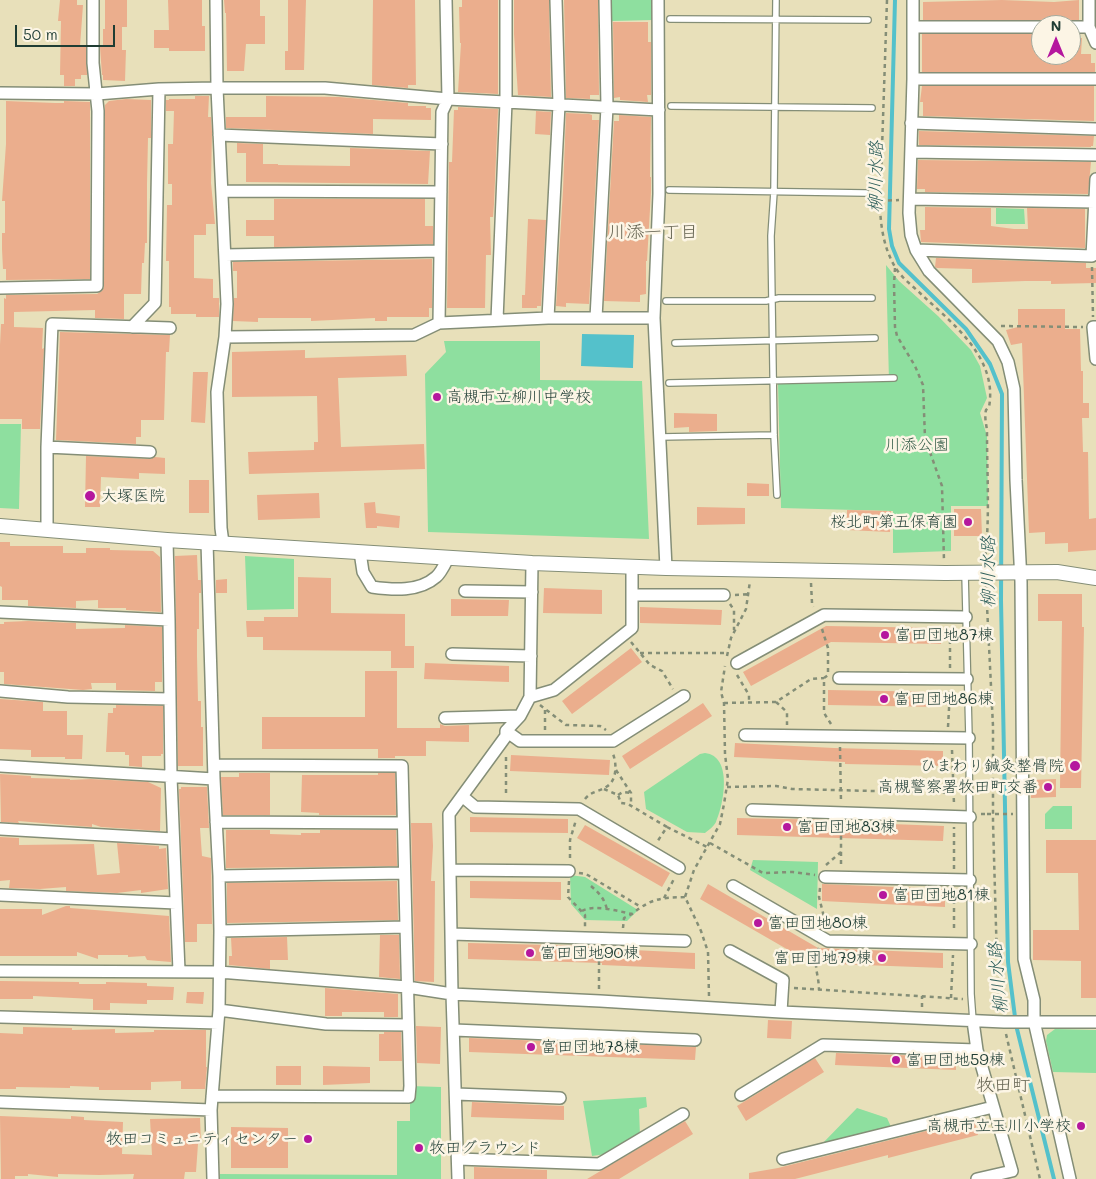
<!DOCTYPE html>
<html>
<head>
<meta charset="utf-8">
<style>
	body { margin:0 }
	#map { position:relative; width:1096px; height:1179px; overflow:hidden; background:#e8e0ba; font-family:Mali,sans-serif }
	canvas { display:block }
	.north { position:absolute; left:1031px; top:15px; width:50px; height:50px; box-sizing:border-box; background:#fcf5e5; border:1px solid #a4ab9e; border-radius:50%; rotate:0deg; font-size:14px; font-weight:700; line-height:20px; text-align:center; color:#1f3d34 }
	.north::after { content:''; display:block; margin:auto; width:18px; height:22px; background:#b5179e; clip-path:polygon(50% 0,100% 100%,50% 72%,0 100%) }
	.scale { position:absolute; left:15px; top:25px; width:100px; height:22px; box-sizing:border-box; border:2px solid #1f3d34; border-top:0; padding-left:6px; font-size:15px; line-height:18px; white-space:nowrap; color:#1f3d34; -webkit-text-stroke:4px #fcf5e5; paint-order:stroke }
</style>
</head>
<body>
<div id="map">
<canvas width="1096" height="1179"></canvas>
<div class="north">N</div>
<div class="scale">50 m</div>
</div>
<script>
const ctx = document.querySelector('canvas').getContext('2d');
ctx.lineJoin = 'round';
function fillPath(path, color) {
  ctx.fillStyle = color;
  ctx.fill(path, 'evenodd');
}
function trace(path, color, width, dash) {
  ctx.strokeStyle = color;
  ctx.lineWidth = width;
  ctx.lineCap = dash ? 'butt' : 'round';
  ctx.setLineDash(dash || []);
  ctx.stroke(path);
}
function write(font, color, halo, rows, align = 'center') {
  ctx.font = font + ' Mali,"Klee One",sans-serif';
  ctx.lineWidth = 5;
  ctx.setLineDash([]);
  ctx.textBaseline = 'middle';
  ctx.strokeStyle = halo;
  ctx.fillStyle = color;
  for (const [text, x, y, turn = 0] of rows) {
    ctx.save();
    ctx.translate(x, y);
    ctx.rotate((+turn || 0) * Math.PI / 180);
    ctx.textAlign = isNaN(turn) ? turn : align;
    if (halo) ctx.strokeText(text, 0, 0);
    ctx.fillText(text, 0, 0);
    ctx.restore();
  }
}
const green = new Path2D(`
	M612,0h40l1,20 -41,1z
	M996,208l28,1 1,15h-29z
	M886,265l13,16 39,35 33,34 9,16 7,32 -7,15 7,23 1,70h-37v45l-58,2v-42l-112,-3 -3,-125 111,-2z
	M444,341h96v39l102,1 7,158 -221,-7 -3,-158 21,-22z
	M0,424h21l-2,85 -19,-1z
	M245,556l49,3v50l-47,1z
	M705,753c28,3 19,51 11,69 -2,4 -7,8 -11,11l-18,-1 -41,-23 -2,-17 56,-38z
	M1053,806h19v23h-27v-15z
	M753,860l65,2 -1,47 -67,-39z
	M570,875l15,2 53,33 -11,11 -42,-1 -14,-16z
	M1055,1029l41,1v43l-43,-1 -7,-31 1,-6z
	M410,1086l31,1v92h-221v-5l177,1v-54h13z
	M646,1097l1,10 -8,2 1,27 -26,17 -22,3 -9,-55z
	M857,1108l30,10 5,11 -72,17z`);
const water = new Path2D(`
	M582,334l52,1 -1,33 -52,-2z`);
const stream = new Path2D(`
	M895,0l-6,229 3,17 7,17 67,66 24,35 12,30 -1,206 7,362 8,63 38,154`);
const building = new Path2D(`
	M60,0h17v5h6l-3,41h6l1,29h-6v4h-6v7h-11v-11h-4l1,-54h-3z
	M105,0h22v27h-5v23h4l-1,31 -22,-1v-5h-1l-2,-28h3v-18h2z
	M168,0h34v26h3v25h-36v-3h-15v-18h15z
	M224,0h36v16h5v28h-19l-2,27h-17l-1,-58h-1z
	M288,0h18l-2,70h-19v-19h3z
	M373,0h42l1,85h-8v3l-36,-3z
	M462,0h36v94l-40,-2 3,-49h-1l-1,-36h3z
	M514,0h35l2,97 -33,-2 -4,-61z
	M564,0h34l1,95h-9v4l-24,-1z
	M1002,0l52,2 25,-2v20h-8l-5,2 -25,-2h-118v-18z
	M613,22h35v20h3v53h-4l1,7 -28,-2v-3l-6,1z
	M922,34h119v21h30v-17h11l-1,16h10v9h4v9h-173z
	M922,86h172v35l-171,-5v-14h-3z
	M195,96h14l-1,21h3l1,15 -1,51 4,41h-9v11h-12v43l19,1v19h6v19h-23v-3h-25v-7h-2v-46h-3l1,-56h5v-21h-4v-40h5l1,-33h-8v-11h3v-1h26z
	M266,96l73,1 69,6v3h18v2h5v12l-58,-1v15l-147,-6v-11h40z
	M126,99l25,1v38h-3l-1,46v59h-2l-1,20h-2l-1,31h-17v25l-29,-1v-8l-81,2v15l29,1 -1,21 2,-1 -4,81h-18v-10h-22v-74l1,-21h3v-26l2,1v-4l91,-1 6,-4 1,-4 1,-181 4,-4z
	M6,101l49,2h9v-2l26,1v177l-84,1v-11h-3l-1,-20v-16h3v-32h-3l4,-57z
	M458,107l40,2 -4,95 -1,13h-3l1,38h-5l-1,53h-38l2,-146h3l2,-52h4z
	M536,111l15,1 -1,23 -15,-1z
	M566,113l23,1 3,1v5h7l-10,184 -23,-1v4l-10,-1 7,-116z
	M619,115l32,2v3l-1,57h1v15l-4,69h-1v33l-6,1v7l-36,-1 10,-180h5z
	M919,131l175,5 -1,10h-2v1l-172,-2z
	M237,143l26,1v20h15v1l72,1v-18l80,3 -2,33 -182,-2v-29h-9z
	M918,160l173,2 -3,32 -163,-2v-3h-8z
	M274,199h151v27h8v18l-159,3v-11h-28v-16h28z
	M925,207l66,1v18l23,3h14l-1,-21 58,1v39l-164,-6 -1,-12h5z
	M528,219l18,1 -5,86h-4v2h-15v-13h3z
	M936,258l150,5v5h10v15l-45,1v-3h-26l-53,2v-14l-35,-1 -2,-1z
	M432,259v49h-3v9h-42v4h-12v-3l-64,3v-3h-53v4l-25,-1 1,-23h3v-27h-4v-9z
	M1018,309h47v20h15l1,42h2v32h6v15h-7l1,34h5l1,67 7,-1v32l-28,2v-9l-23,1v-12l-16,1 -7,-190 -11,2 -5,-15 12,-3z
	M60,332l110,3 -1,17h-3l-2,68h-23v17h-5v7l-80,-4z
	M305,350v8l101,-3 1,21 -69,2 3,69 83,-3 1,25 -176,5 -1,-22 66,-2v-8h4l-1,-46 -85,1v-45z
	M193,372h15l-3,51 -14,-1z
	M674,413l43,1v17l-28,1v-5l-15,1z
	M86,456l64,3 5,-2 10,1v16l-26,-1v6l-38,-2 -1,30h-15z
	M189,480h20v33h-20z
	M747,483l22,1v12h-22z
	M319,493l1,25 -62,2 -1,-25z
	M375,502l1,11 24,3 -1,12 -22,-2v2h-11l-2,-25z
	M697,507l48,1v16l-48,1z
	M954,509h27l1,27h-28z
	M847,510l44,1 -1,21 -43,-2z
	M0,542h10v4h53v7h23v-5h24v2l43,1 7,6 1,55 -35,-2v-2h-28v-8l-22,1v7l-48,-2v-6h-26v-13l-2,-1z
	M197,555l1,25h3v13h-2v36h-2v27l1,45h3v26h2v39h-25l-3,-210z
	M298,577l33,1v35l74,1v32h9v22h-23v-17l-128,-1v-13h-16l-1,-16h18v-4h34z
	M227,579v14h-11v-13z
	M544,588l58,2v24l-59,-1z
	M1038,594h44v33h2l-3,161h-21l2,-167h-24z
	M451,599l58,1 -1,16h-57z
	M640,607l82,3 -1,15 -81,-2z
	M28,621l48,2v6l49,-1v-3l37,2v55h-7v9l-39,-1v-7h-25l1,6 -9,1 -79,-6v-12h-4v-48h4v-2z
	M826,626l116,2 -1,16 -110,-2 -80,44 -8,-14z
	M631,648l11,14 -70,52 -10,-13z
	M425,663l84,3v16l-85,-3z
	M365,671h32v57h43v-4l5,2 24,-1v17l-43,-1v15h-31v2h-17v-9h-116v-32h103z
	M828,690l113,2v15l-113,-2z
	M0,699l43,3v9h24v24h16l-1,24h-17v-2h-34v-7l-31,-1z
	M703,703l9,13 -82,53 -8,-13z
	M116,705l47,1v48h-2v2h-19v11l-13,-1v-11h-4v-3h-19l2,-39h5v-5h3z
	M735,743l99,5 109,3v15l-98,-2v-2l-111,-5z
	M511,755l99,5 -1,15 -99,-4z
	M239,773h31v42h-47l-2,-38h18z
	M378,773h17l1,42h-77v-2l-18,-1 1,-37h76z
	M0,774l31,2v2l39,1v1l21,-1 57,3 13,6 -1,43 -59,-4 -9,-3v3l-74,-6 1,2 -18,-1z
	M1056,779v18l-25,1v-18z
	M181,787h26l2,41h-9l2,28 9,2 1,66h-15v18h-12l-6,-153h2z
	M470,817l98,2v14l-98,-1z
	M737,818l99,2v2l108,4 -1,15 -206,-6z
	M411,823h21l1,23 -2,35h4l-1,101 -19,-1z
	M585,825l85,48 -8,14 -85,-49z
	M226,830h44v4l31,1v-2h19v-3h76l1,36 -171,2z
	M0,837l19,1v7l75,-1 3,31 23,-2 -3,-30 42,3v3l7,-1 2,41 -27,4v-3l-24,3 -51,-2v-4l-26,2 -31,-1 1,-8 -10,1z
	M1046,840h50v158h-15v-37l-48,-1v-30h46l-1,-57h-32z
	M397,881l1,39 -171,3v-40z
	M470,881l91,1v18l-91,-2z
	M708,884l110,64 125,5v15l-132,-5 -111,-64z
	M822,884l123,5v18l-123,-6z
	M66,906h4v2l99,8 2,46 -24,-2 -2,-4 -17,1v-2h-30v4l-21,-7v4h-77v-47h42v6z
	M380,935h19l1,44 -21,-2z
	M287,937l1,23h-18v9l-41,-4v-9h3l-1,-18z
	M468,943l123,3v2l104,5v16l-93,-4v-2l-134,-4z
	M0,981l79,1v2h27v-2l41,1v3l27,1 -1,13h-26v4l-37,-1v7h-17v-11l-60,-3v3h-33z
	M325,988l73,6v23h-14v-5h-42v4h-17z
	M187,992h17l-1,12 -17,-1z
	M768,1020l24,1 -1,18 -24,-1z
	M416,1026l25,1 -1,37 -23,-1z
	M23,1027l49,1v2l43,-1v4l39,-1v-2h52v37h1l-2,22h-24v-8l-30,1v8h-52v-3l-29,-1v2l-54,-1v2h-16v-56l23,1z
	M384,1032h17l1,29h-23v-27h5z
	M469,1038l227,9 -1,13 -226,-8z
	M836,1053l120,4v13l-121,-5z
	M815,1058l9,14 -78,49 -9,-15z
	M276,1066h25v19h-25z
	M323,1066l47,1v16l-47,2z
	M472,1102l92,4v14l-93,-3z
	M0,1116l71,3v-3l13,1v3l39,2 -1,32 30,1 -2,-36 50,-1 1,26h-3l-2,28h-11l-1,7h-51l1,-5 -35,1 -41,-1v3l-30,-3v2h-13v3h-14z
	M974,1119l4,16 -90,23v-3l-93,24h-46v-6l29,-5z
	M685,1121l8,13 -74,45h-32z
	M231,1127l57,1v40h-57z
	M474,1167l73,3v9h-73z`);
const path = new Path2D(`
	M887,0l-7,208c1,22 5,44 17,62 7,10 16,16 24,24 32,30 77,64 68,113l-3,3c-2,9 1,15 1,23 0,42 3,85 -2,127
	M880,201l19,-1
	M1092,267l1,50
	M895,268l-1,16 1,43 2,9 18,30 8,19 2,53 17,48 2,75
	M1001,326l82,1
	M913,445h14
	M811,583l1,20 1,4
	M986,586l7,140v96l5,174 3,13
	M735,595l14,-1
	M730,604l4,6v20
	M822,629l6,19v27l-4,3v35l7,11
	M631,642l19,23 12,6 11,18
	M640,653h88
	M727,656l4,-18 15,-29 4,-28
	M950,668v-40
	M737,675l12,20v7
	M776,702l11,10v13
	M724,703l52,-1 35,-23 13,-1
	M540,705l26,20 34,1 6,4
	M948,727l2,-36
	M545,730v-20
	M840,747l1,55
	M952,750l2,54
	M506,757v39
	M616,770l15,23v9l-3,2
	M727,787l49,-1 16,3 161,4
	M604,789l14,6 3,8 7,1 39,23 -10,15
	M618,795l5,-3 8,1
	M585,799c6,-8 14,-7 21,-12 11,-6 11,-23 7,-33
	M981,814h6
	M667,827l40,20
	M710,843l53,30 30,-1 22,3
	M841,852v14
	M570,858v-18l6,-20
	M826,865l15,-13v-27
	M954,869v-42
	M579,873l7,1 55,33
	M569,881l-1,16 17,18v12
	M591,886c8,7 14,13 16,24
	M820,888l-1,9 7,28
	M954,892v40
	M664,898l11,-21
	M582,911c11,-7 36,0 50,3 20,-16 28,-16 53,-17
	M623,928l1,-10 8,-4
	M819,948c-7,15 0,27 0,42
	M794,988l169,11
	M599,989v-39
	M709,996l-1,-44 -7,-21 -16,-34 9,-27 26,-46 4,-20 4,-25 -3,-25 -1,-51 -3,-11 4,-26
	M951,998l2,-43
	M922,1007v-11
	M1006,1034l34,145`);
const service = new Path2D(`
	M776,0l-2,192 -3,44 3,199 3,60
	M670,19l198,1
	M671,106l201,2
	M669,190l197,3
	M666,301h100l13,-3h93
	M675,343l200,-5
	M669,383l225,-5
	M660,437l114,-2
	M965,573l4,165 2,256 2,27`);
const minor = new Path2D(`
	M216,0l1,88 10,216 -2,33 -8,55 4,136 2,15
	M658,0l1,194 -5,124 12,250
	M913,0v79l-4,134 2,22 5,15 13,21 69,70 10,21 6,27 2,91 5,102 3,377 10,41v21l36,158
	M1089,0v27l7,16
	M913,27h128
	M1071,27h18
	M913,79h183
	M0,93l97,1 62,-5 58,-1h108l123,11 211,11
	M911,123l185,6
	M219,135l223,9
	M911,152l185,3
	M222,191l219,1
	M910,199l185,3
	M916,250l176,6 4,-77
	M225,255l215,-4
	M0,288l97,-2 1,-175 -5,-48v-63
	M548,318l11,-213 -3,-105
	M596,318l11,-211 -2,-107
	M497,320l9,-218v-102
	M439,323l3,-211 6,-13 -2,-99
	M132,327l23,-24 4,-214
	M1096,327h-3l3,32
	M225,337l189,-2 25,-12 109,-5h106
	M47,447l103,5
	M47,530v-83l5,-123 118,4
	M167,540l2,80 2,157 8,194
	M207,542l7,237 5,97 1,55 -1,79 -8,100 2,69
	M360,552l3,20 9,15c21,3 47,5 64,-10 5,-4 9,-13 12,-19
	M465,591l67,1
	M632,595h92
	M0,612l169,8
	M452,654l79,2
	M737,663l87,-48 142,2
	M839,678l128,1
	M0,691l68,6 102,2
	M530,697l24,-7 78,-62v-61
	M445,718l75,-2
	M506,731l14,10h93l71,-45
	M745,735l224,3
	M0,766l214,13
	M462,796l13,11 104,2 100,59
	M752,810l218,7
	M216,822l187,1
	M0,829l173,10
	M450,870l119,1
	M219,876l185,-3
	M825,877l145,3
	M733,886l95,55 143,3
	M0,895l176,8
	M220,931l186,-4
	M451,934l234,7
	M730,951l53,29 -2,32
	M0,971l219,1 188,15 45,7 148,7 181,11 223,10h92
	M219,1010l107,14 82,1
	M0,1017l218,6
	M973,1021l4,29 35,121 -35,8
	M454,1030l241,10
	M456,1094l104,4
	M741,1095l82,-50 154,5
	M212,1096l197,1 1,-11 -8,-320 -188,-1
	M0,1102l211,8
	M458,1159l141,5 84,-50
	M783,1159l210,-52
	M458,1179l-6,-185 -3,-180 57,-78v-5l14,-15 10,-19 2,-134`);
const tertiary = new Path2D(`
	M0,526l167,14 365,23 134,5 279,5 112,-1 39,6`);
const pathBridge = new Path2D(`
	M987,814h26`);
const markers = [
	[437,397,5,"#b5179e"],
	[90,496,6,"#b5179e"],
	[968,522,5,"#b5179e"],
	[885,635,5,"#b5179e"],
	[884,699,5,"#b5179e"],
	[1075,766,6,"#b5179e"],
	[1048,787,5,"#b5179e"],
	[787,827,5,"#b5179e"],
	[883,895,5,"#b5179e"],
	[758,923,5,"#b5179e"],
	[530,953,5,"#b5179e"],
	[882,958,5,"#b5179e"],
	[531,1047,5,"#b5179e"],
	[896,1060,5,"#b5179e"],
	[1081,1126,5,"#b5179e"],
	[308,1139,5,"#b5179e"],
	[419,1148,5,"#b5179e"]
];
const poiNames = [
	["高槻市立柳川中学校",447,397],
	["大塚医院",101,496],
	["桜北町第五保育園",958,522,"right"],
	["富田団地87棟",895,635],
	["富田団地86棟",894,699],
	["ひまわり鍼灸整骨院",1064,766,"right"],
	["高槻警察署牧田町交番",1038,787,"right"],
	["富田団地83棟",797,827],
	["富田団地81棟",893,895],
	["富田団地80棟",768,923],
	["富田団地90棟",540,953],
	["富田団地79棟",872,958,"right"],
	["富田団地78棟",541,1047],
	["富田団地59棟",906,1060],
	["高槻市立玉川小学校",1071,1126,"right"],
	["牧田コミュニティセンター",298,1139,"right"],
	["牧田グラウンド",429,1148]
];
const parkNames = [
	["川添公園",917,445]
];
const waterNames = [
	["柳川水路",876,177,-89],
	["柳川水路",988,572,-90],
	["柳川水路",998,978,-95]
];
const neighbourhoodNames = [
	["川添一丁目",653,232],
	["牧田町",1003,1085]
];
fillPath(green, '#8edf9f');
fillPath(water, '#54c1cb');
trace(stream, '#54c1cb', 4);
fillPath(building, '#ebae8d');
trace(service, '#848e77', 8);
trace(minor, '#848e77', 14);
trace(tertiary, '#848e77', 16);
trace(path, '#848e77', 2.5, [4, 4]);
trace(service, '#fff', 5.5);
trace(minor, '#fff', 11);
trace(tertiary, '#fff', 14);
trace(pathBridge, '#848e77', 2.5, [4, 4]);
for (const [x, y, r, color] of markers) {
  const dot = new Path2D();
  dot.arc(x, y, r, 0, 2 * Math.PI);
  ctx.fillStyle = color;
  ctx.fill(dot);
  trace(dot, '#fcf5e5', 2);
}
write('16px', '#1f3d34', '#fcf5e5', poiNames, 'left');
write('16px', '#355d49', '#fcf5e5', parkNames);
write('italic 18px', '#2c5e5a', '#fcf5e5', waterNames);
write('18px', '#666553', '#fcf5e5', neighbourhoodNames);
</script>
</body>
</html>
